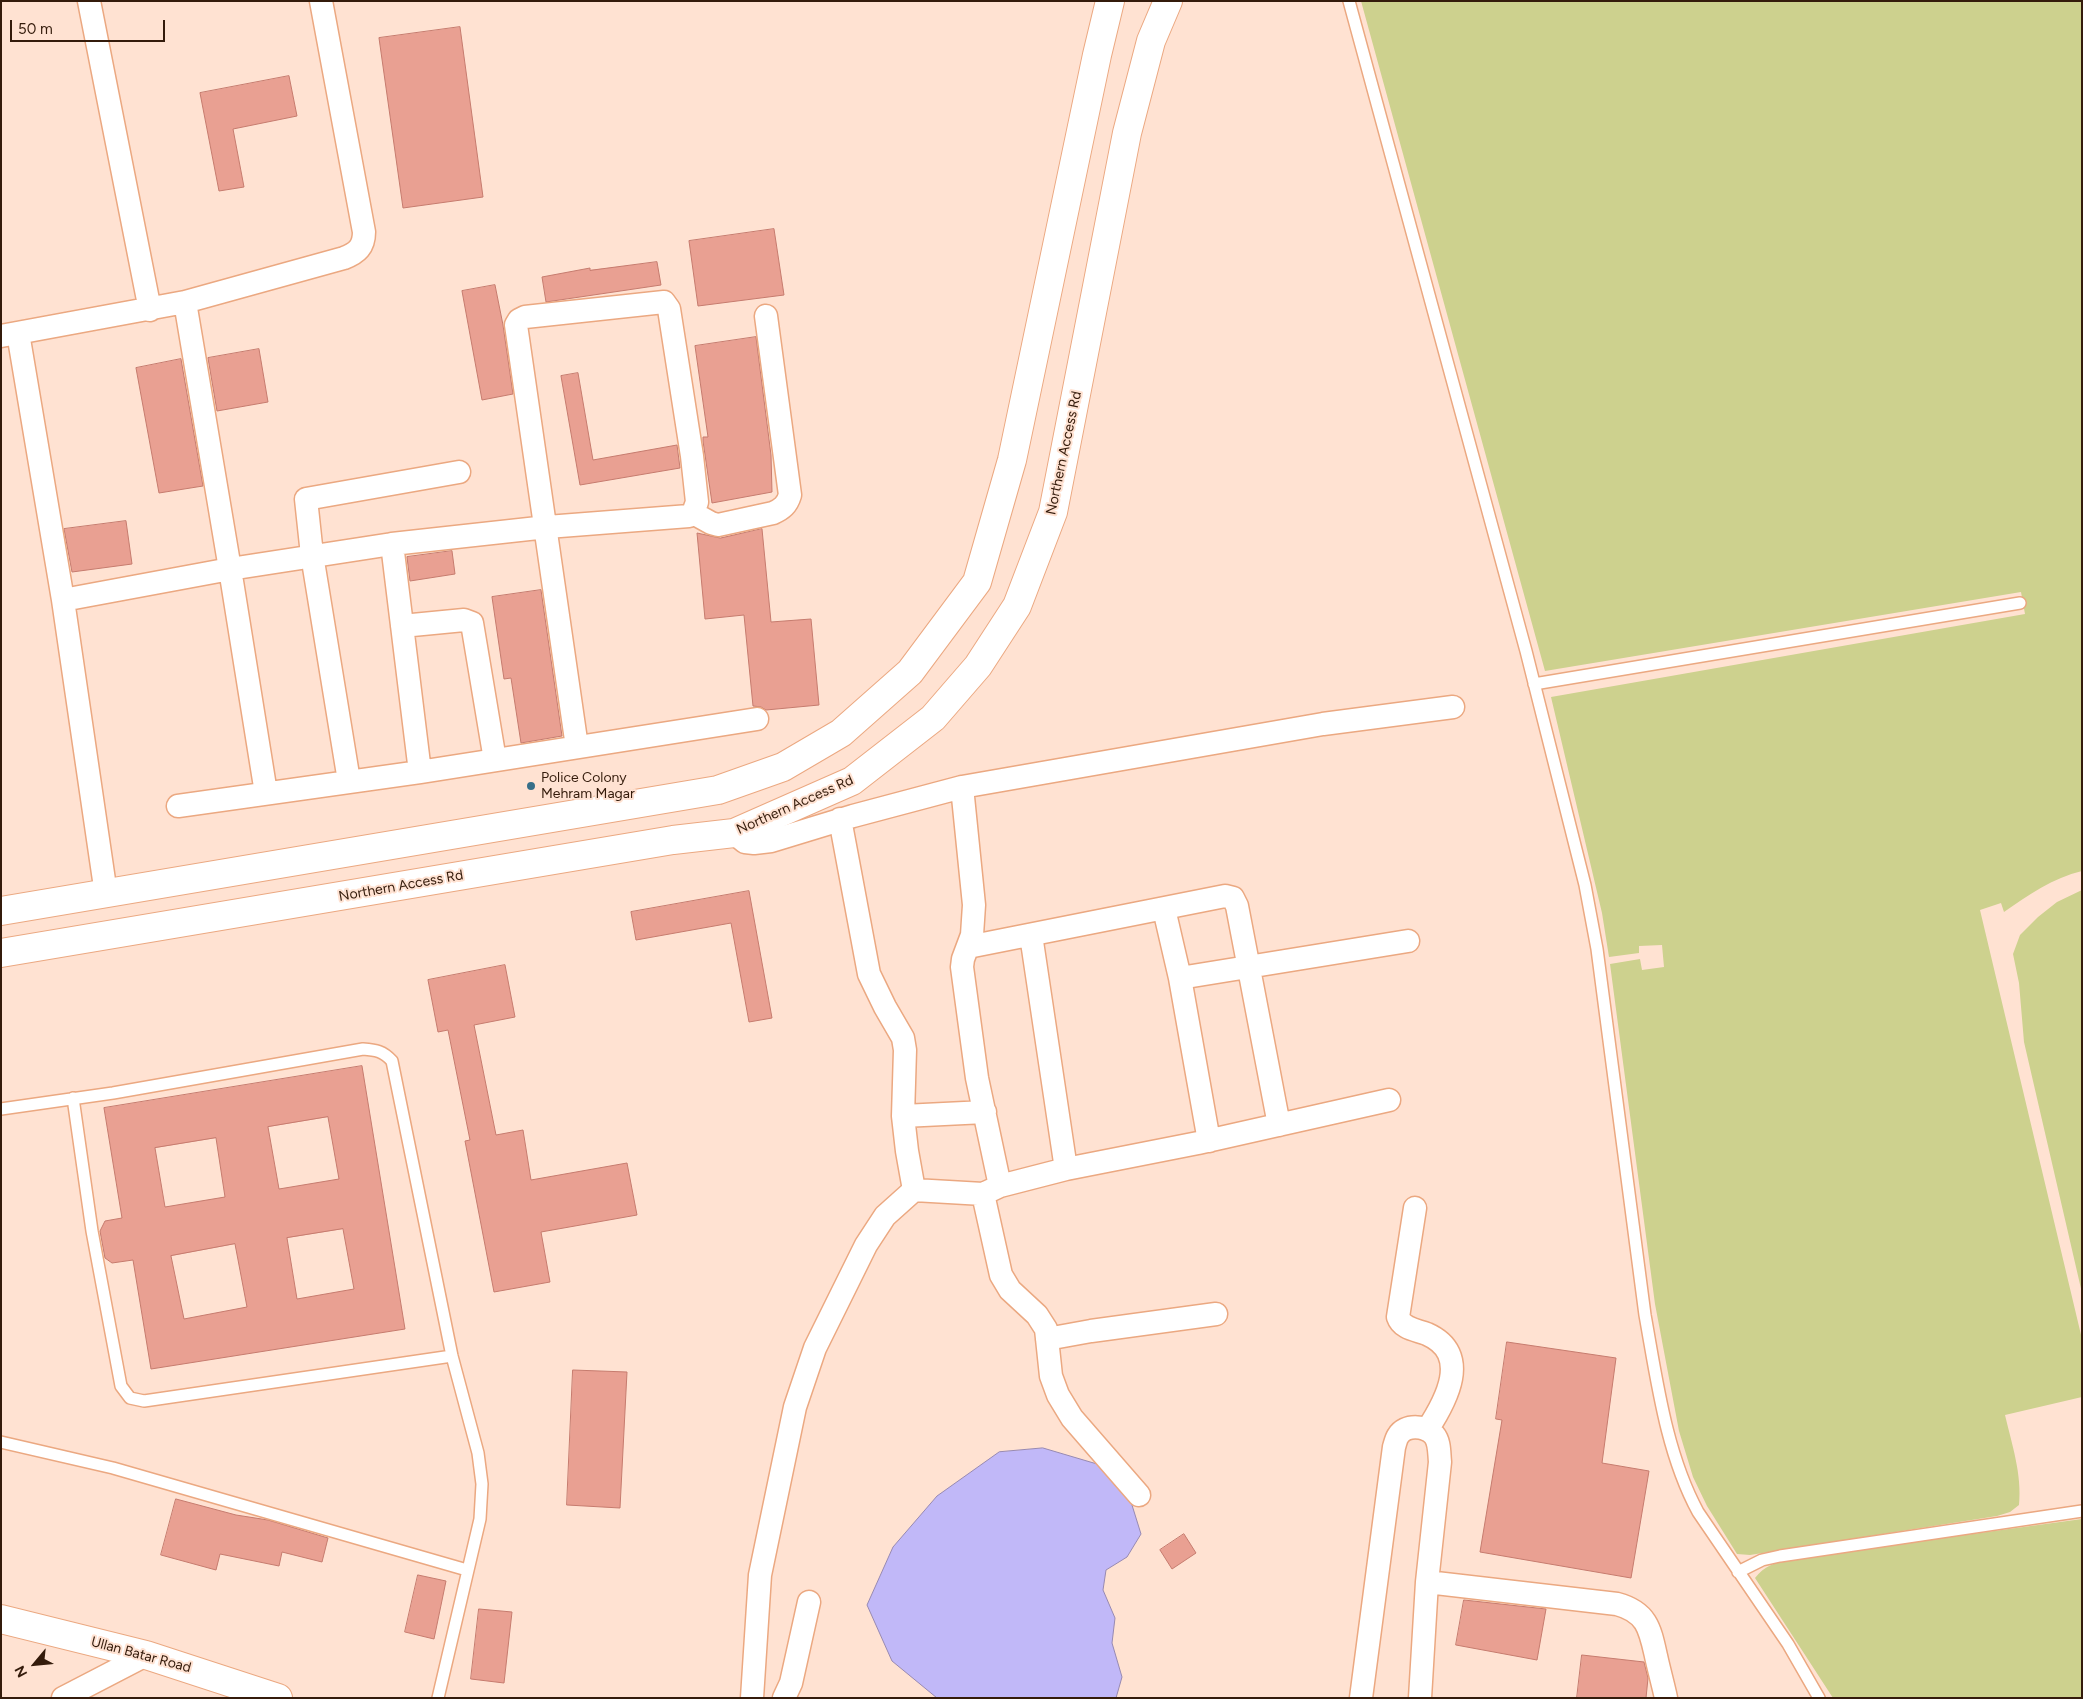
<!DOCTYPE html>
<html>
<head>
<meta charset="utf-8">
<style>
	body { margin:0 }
	#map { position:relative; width:2083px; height:1699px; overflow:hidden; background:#ffe2d2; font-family:Figtree,sans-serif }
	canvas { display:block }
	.frame { position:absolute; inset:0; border:2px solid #341b0b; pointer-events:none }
	.north { position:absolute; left:10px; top:1639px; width:50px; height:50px; -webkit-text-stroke:4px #ffe2d2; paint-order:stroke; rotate:242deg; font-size:14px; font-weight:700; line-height:20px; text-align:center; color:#341b0b }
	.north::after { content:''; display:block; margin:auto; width:18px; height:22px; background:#341b0b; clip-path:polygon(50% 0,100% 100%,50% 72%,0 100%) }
	.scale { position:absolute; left:10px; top:20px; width:155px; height:22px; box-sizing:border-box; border:2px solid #341b0b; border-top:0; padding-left:6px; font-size:15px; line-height:18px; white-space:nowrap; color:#341b0b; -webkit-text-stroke:4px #ffe2d2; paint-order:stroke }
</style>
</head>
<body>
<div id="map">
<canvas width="2083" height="1699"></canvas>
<div class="frame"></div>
<div class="north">N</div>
<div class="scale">50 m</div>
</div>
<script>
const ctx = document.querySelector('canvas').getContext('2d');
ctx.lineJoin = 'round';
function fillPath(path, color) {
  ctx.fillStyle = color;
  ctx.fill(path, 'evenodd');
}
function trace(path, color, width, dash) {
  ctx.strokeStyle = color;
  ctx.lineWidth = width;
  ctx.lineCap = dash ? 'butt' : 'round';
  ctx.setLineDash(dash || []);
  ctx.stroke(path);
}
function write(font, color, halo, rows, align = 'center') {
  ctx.font = font + ' Figtree,sans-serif';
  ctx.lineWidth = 4;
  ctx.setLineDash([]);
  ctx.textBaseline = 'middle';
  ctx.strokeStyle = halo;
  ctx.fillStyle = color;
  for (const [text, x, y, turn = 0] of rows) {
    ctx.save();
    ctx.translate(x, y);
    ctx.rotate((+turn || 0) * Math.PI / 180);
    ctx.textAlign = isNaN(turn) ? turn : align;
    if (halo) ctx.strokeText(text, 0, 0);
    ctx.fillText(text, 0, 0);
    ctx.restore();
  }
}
const green = new Path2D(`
	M1361,1h721v870c-29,7 -54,24 -78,41l-3,-9 -21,7 102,429v58l-77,18c7,30 17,59 14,90l-9,7 -13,4 -247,39 -13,-1 -30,-48 -14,-29 -14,-46 -24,-127 -45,-340 30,-5 2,11 22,-3 -2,-22 -23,1v7l-30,4 -7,-44 -51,-216 474,-83 -4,-22 -476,79z
	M2082,890v403l-58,-251 -5,-59 -6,-29 7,-19 18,-18 19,-15z
	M2082,1519v179h-249l-78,-120c9,-12 20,-15 34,-19z`);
const water = new Path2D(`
	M1043,1448l54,16 30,25 14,45 -14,23 -21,13 -3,20 12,28 -3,25 10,34 -6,21h-179l-45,-37 -25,-56 26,-58 44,-51 62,-44z`);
const building = new Path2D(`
	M460,27l23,170 -80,11 -24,-170z
	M289,76l8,40 -64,13 11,58 -25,4 -19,-98z
	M774,229l10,66 -86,11 -9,-65z
	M657,262l4,23 -115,17 -4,-25 48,-9v2z
	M495,285l8,40 10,69 -31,6 -20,-109z
	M756,337l15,118 1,37 -60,11 -9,-62v-4h5l-13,-91z
	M259,349l9,53 -51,9 -9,-53z
	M181,359l22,127 -44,7 -23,-125z
	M578,373l15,87 84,-15 3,23 -100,17 -19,-109z
	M126,521l6,43 -60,8 -8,-43z
	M762,529l9,93 40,-3 8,86 -53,5 -5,-3 -8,-1 -9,-91 -39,4 -8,-86 23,5z
	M452,551l3,23 -45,7 -3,-24z
	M541,590l21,146 -41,7 -10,-65 -7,1 -12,-82z
	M749,891l23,127 -23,4 -18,-99 -95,17 -5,-28z
	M505,965l10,52 -41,8 22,110 27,-5 8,50 96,-17 10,52 -96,17 9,50 -56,10 -29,-151 5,-1 -22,-110 -10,2 -10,-52z
	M362,1066l43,263 -254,40 -18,-109 -21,3 -7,-5 -5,-27 5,-10 17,-3 -18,-110zM328,1117l11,62 -60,10 -11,-62zM216,1138l9,59 -60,10 -10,-59zM343,1229l11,60 -57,10 -10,-61zM235,1244l12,63 -63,12 -13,-63z
	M1507,1342l109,16 -14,105 47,8 -18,107 -151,-26 22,-132 -6,-1z
	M573,1370l54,2 -7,136 -53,-3z
	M176,1499l60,16 32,5 60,18 -6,24 -40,-10 -3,14 -59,-12 -4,16 -55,-15z
	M1184,1534l12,19 -24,16 -12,-19z
	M418,1575l28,6 -12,58 -29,-7z
	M1464,1600l82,9 -9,51 -81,-15z
	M479,1609l33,3 -8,71 -33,-4z
	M1582,1655l62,7 4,16 -2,20h-69z`);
const service = new Path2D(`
	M1349,1l177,650 59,234 12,64 48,366c12,66 21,138 53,197l90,132 31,54
	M1534,684l486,-81
	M73,1098l19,133 29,155 9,12 14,3 308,-45
	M1,1109l112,-16 250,-44c13,1 20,2 29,12l60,295 26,97 4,31 -2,35 -42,179
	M1,1442l112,26 354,102
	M1738,1572l24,-12 18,-4 302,-45`);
const minor = new Path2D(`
	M89,1l61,309
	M18,333l45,267
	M1,336l184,-34 159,-44c13,-5 20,-11 20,-26l-43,-231
	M693,513l18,10 7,2 55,-12c9,-4 14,-8 17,-18l-24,-179
	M392,544l28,228
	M402,626l62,-6 8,3 23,137
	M349,781l-37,-226 -6,-56 153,-27
	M962,787l12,118 -2,30 -9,24 -1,8 15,111 23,108
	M266,793l-36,-224 162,-25 155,-17 142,-11 4,-3 4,-11 -5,-46 -23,-147 -5,-7 -139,15 -6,3 -3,5 61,422
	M178,806l242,-34 337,-53
	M840,819l29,155 16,33 18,31 2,12 -2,66 4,35 7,39
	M734,833l11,9 9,1 17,-2 82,-25 109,-29 361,-63 130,-17
	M106,894l-43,-294 167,-31 -45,-267
	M1164,909l16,69 29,163
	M1031,935l35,234
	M968,947l257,-51 8,2 4,8 42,219
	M1180,978l228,-37
	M903,1116l82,-4
	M983,1194l18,81 9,15 27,25 9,14 5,47 7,19 14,23 67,77
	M1415,1208l-17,109c4,12 19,13 29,17 45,20 19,67 0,96
	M1047,1339l44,-8 125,-17
	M1427,1582l190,22c30,8 33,25 39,52 3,14 7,28 10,42
	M63,1698l83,-43
	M752,1698l8,-123 35,-168 20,-59 51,-103 19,-29 29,-26 69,4 17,-8 66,-17 132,-26 191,-43
	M784,1698l7,-15 18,-81
	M1361,1698l33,-251c1,-3 2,-8 4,-11 7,-12 27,-11 36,-1 6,7 5,18 6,27l-13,120 -7,116`);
const tertiary = new Path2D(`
	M1,1619l145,36 132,43`);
const secondary = new Path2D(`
	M1,911l717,-121 65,-23 58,-34 69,-61 67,-90 35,-122 85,-405 13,-54
	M1,953l672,-113 61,-7 118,-52 81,-63 45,-52 39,-60 36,-94 74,-379 24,-92 17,-40`);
const markers = [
	[531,786,5,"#376f89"]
];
const streetNames = [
	["Northern Access Rd",1064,453,-78],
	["Northern Access Rd",795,805,-24],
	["Northern Access Rd",401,886,-10],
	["Ullan Batar Road",141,1655,15]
];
const poiNames = [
	["Police Colony",541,778],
	["Mehram Magar",541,794]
];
fillPath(green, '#cdd18e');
fillPath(water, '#c1b8f8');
trace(water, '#9789b1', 1);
fillPath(building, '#e9a092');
trace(building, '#c67b6e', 1);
trace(service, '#eba881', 14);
trace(minor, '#eba881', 25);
trace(tertiary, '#eba881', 30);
trace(secondary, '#eba881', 30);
trace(service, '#fff', 11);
trace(minor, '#fff', 22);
trace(tertiary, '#fff', 28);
trace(secondary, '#fff', 28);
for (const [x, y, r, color] of markers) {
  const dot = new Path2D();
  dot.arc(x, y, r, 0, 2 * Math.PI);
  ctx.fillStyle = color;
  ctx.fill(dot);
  trace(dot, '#ffe2d2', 2);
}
write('14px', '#341b0b', '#ffe2d2', streetNames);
write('14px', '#341b0b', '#ffe2d2', poiNames, 'left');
</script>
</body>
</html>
